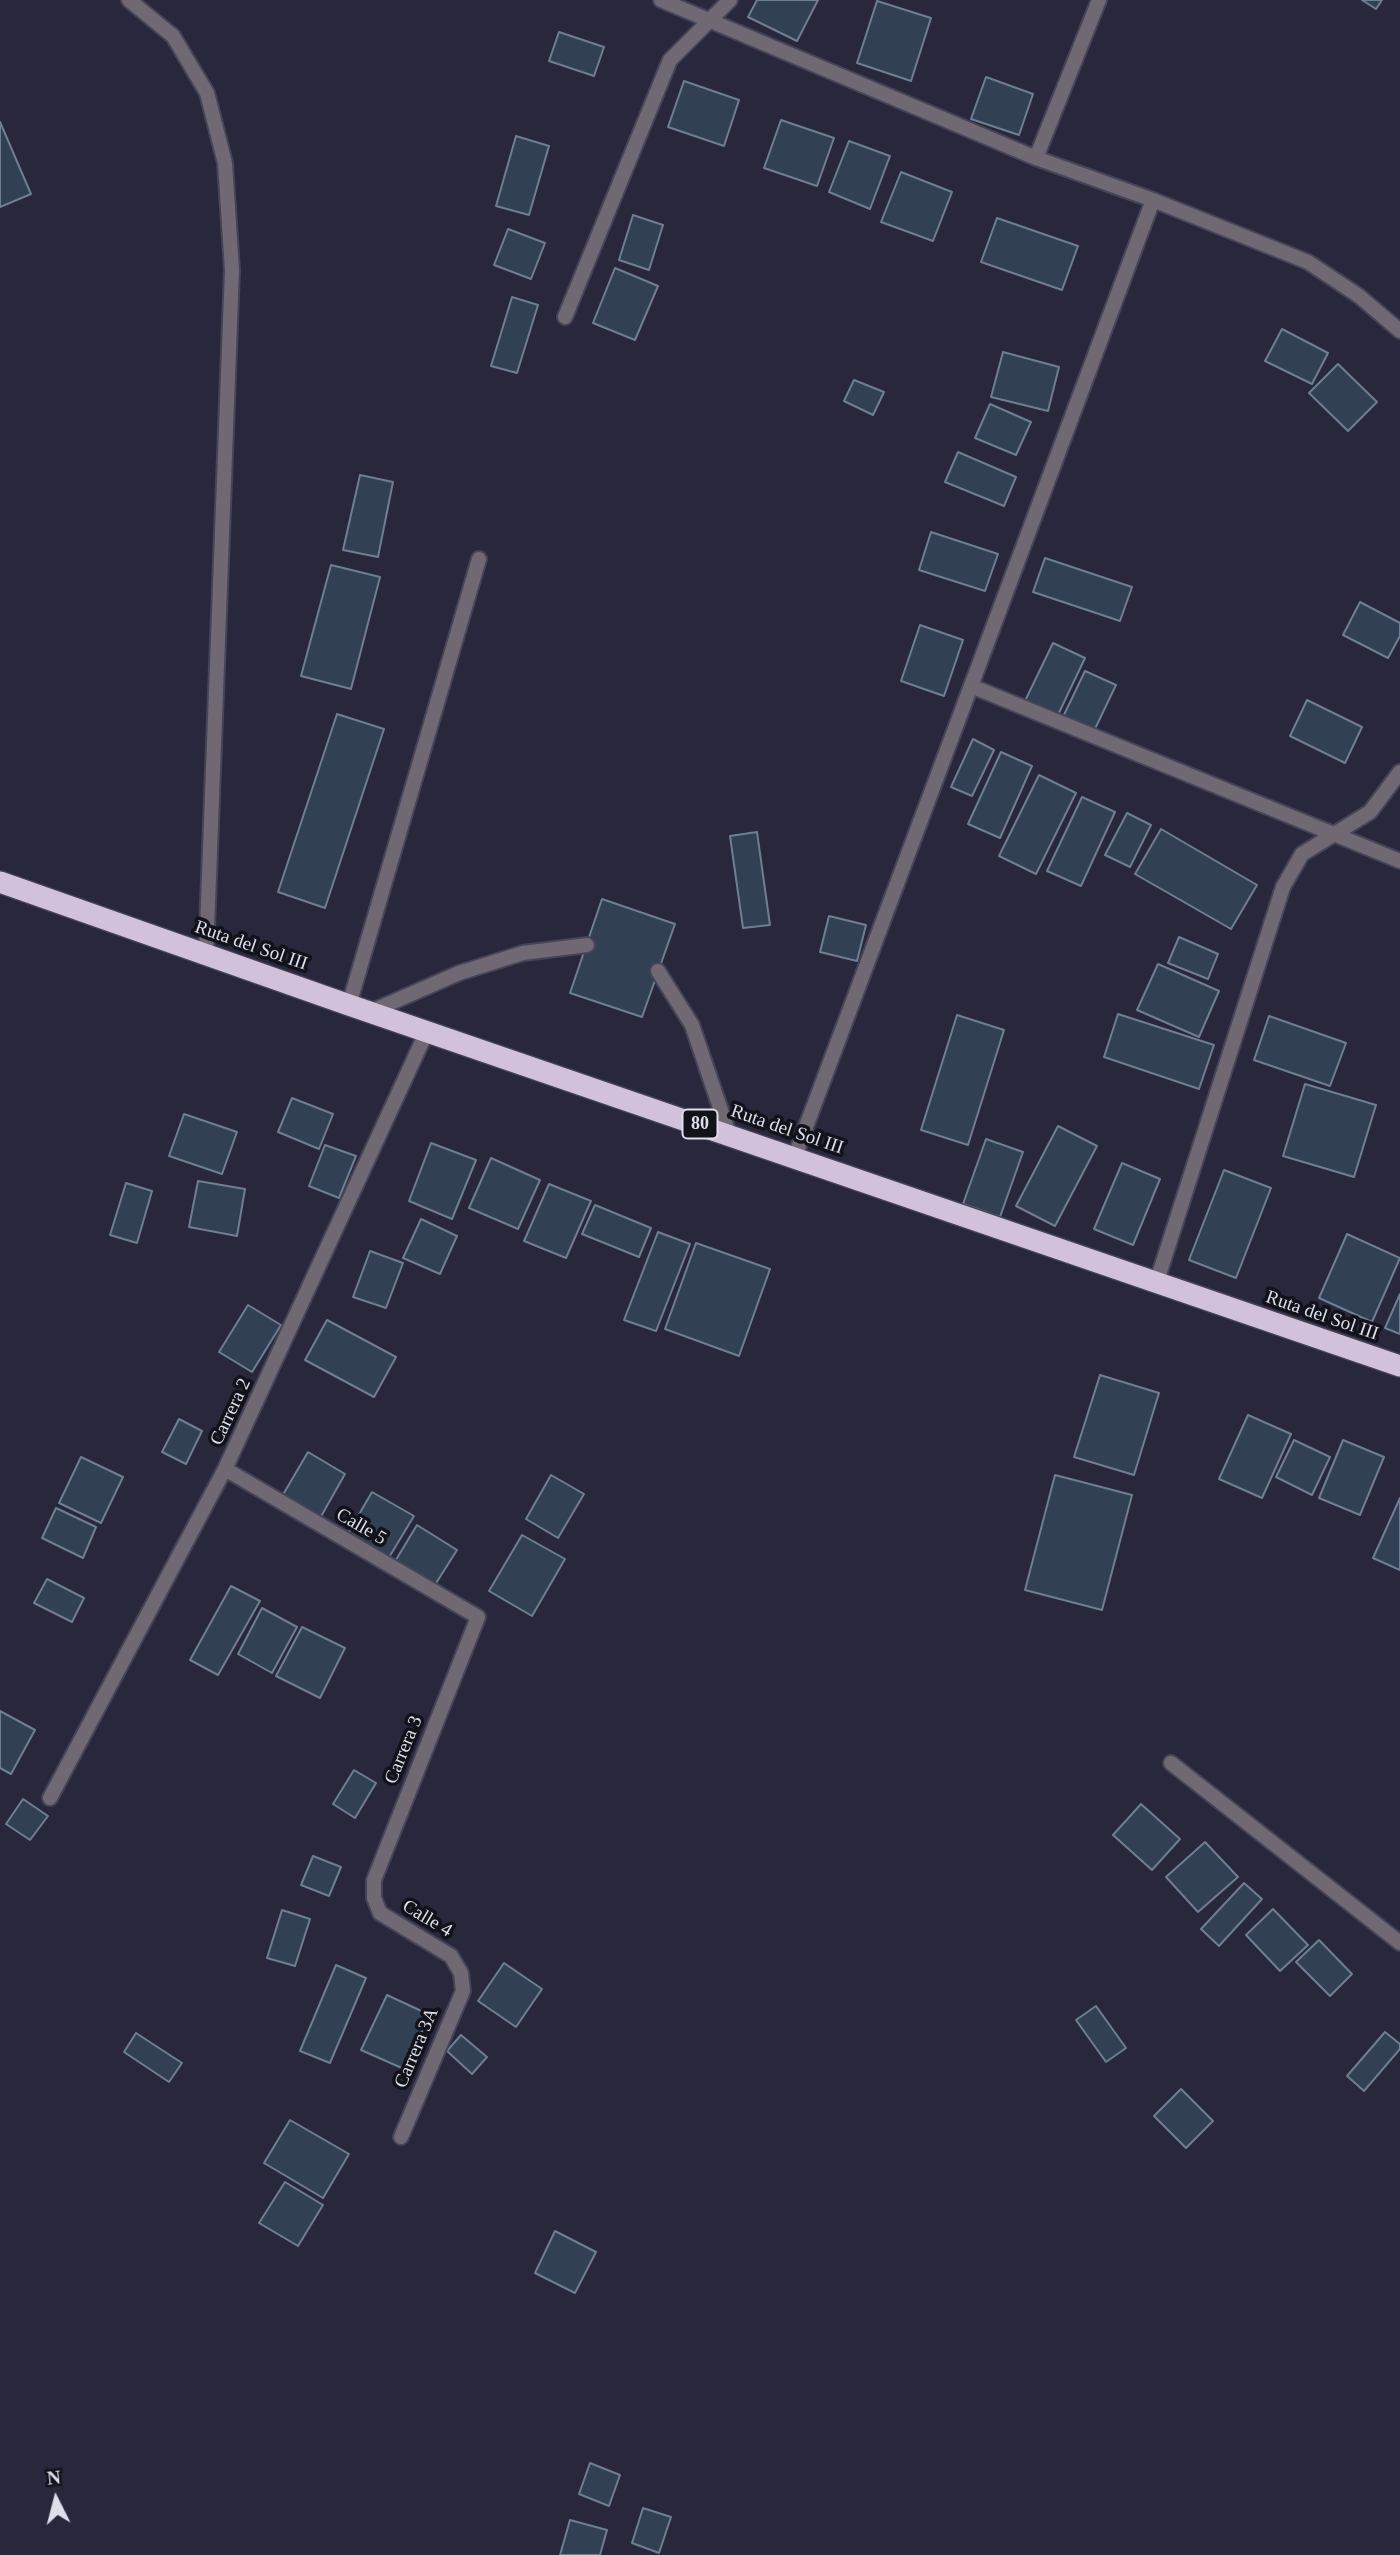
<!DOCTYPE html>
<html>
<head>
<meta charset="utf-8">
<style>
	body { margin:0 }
	#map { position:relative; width:1400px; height:2555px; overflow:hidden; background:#28273c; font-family:"Times New Roman",serif }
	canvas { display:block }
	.north { position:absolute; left:21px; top:2464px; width:70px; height:70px; -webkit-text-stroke:5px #12121b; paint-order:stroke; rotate:354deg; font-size:19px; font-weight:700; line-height:28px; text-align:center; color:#dedeec }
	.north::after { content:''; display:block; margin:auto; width:24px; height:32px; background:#dedeec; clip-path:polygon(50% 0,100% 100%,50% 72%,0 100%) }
</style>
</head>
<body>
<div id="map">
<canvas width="1400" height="2555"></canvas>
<div class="north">N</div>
</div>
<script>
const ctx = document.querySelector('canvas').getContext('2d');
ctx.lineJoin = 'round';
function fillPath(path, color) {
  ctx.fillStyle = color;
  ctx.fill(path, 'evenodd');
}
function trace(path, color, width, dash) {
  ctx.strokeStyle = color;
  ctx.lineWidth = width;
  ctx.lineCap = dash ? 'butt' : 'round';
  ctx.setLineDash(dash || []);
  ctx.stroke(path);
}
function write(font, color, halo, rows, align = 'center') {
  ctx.font = font + ' "Times New Roman",serif';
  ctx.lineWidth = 7;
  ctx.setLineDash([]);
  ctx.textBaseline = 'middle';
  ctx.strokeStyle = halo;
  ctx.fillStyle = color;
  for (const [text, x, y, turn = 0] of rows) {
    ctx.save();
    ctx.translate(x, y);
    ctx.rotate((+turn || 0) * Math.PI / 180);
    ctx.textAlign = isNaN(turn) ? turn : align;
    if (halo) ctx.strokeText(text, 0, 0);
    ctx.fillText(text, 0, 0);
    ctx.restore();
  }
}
const building = new Path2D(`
	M757,0h61l-21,41 -49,-24z
	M1362,0h20l-6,9z
	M877,1l54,17 -20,63 -54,-18z
	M559,32l45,15 -10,29 -45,-15z
	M986,77l47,17 -14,41 -48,-16z
	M684,81l55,19 -15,46 -56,-19z
	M781,120l53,18 -17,48 -53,-18z
	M0,122l31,72 -31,13z
	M516,136l33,10 -20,69 -33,-9z
	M849,141l41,15 -20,53 -41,-17z
	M901,172l51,20 -19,49 -52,-19z
	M633,215l30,10 -14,45 -30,-10z
	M997,218l81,28 -16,44 -81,-28z
	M508,229l37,14 -14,36 -37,-14z
	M615,268l43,18 -23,54 -42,-17z
	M512,297l26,8 -21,68 -26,-7z
	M1282,329l46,24 -16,31 -47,-23z
	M1003,352l56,15 -11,44 -57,-14z
	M1338,364l39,38 -29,29 -39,-38z
	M854,380l30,12 -11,23 -29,-14z
	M990,404l41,18 -15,33 -41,-17z
	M958,452l58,25 -12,29 -59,-24z
	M360,475l33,7 -15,75 -35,-7z
	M931,532l67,22 -13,37 -66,-21z
	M1045,558l87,29 -12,34 -87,-29z
	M331,565l49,12 -29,112 -50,-13z
	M1360,602l40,21v13l-12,22 -45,-23z
	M920,625l43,15 -19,56 -43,-15z
	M1053,643l32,15 -28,59 -33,-14z
	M1085,671l31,14 -23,48 -31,-14z
	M1307,700l55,27 -17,36 -55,-27z
	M337,714l47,15 -59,179 -47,-16z
	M973,739l21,11 -22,46 -21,-9z
	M1001,752l31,14 -32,72 -32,-14z
	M1039,775l37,18 -40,81 -37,-18z
	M1082,797l33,15 -34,74 -34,-15z
	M1127,813l24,12 -21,42 -25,-12z
	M1161,829l96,56 -26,44 -96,-55z
	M757,832l13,93 -27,3 -13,-92z
	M602,899l73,25 -33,93 -72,-24z
	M829,916l37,9 -9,36 -37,-9z
	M1179,937l39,17 -10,25 -40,-16z
	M1158,964l61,27 -20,46 -62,-27z
	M1118,1014l96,31 -15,44 -95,-32z
	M957,1015l47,15 -36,115 -47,-15z
	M1269,1016l77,27 -16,43 -76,-26z
	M1305,1084l71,21 -22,72 -71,-21z
	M292,1098l41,16 -14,35 -41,-17z
	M184,1114l53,18 -15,42 -53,-18z
	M1058,1126l39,20 -42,80 -39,-20z
	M986,1139l37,13 -23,65 -37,-13z
	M431,1143l45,17 -24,59 -43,-18z
	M325,1145l31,11 -17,42 -30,-12z
	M491,1158l49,22 -22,49 -49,-21z
	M1122,1163l38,16 -27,66 -39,-16z
	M1224,1170l47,18 -35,90 -47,-18z
	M198,1181l47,8 -8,47 -48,-9z
	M126,1183l26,8 -15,52 -27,-8z
	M549,1184l42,17 -25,57 -42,-17z
	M595,1205l56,23 -12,29 -57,-23z
	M421,1219l36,17 -17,38 -37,-16z
	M658,1232l32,12 -34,87 -32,-11z
	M1347,1234l53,24 -28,64 -53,-24z
	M696,1243l74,26 -31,87 -74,-27z
	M370,1251l33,12 -17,45 -33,-11z
	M1400,1294v40l-15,-6z
	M248,1305l33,20 -29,47 -33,-20z
	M327,1320l69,37 -22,40 -69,-37z
	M1100,1375l59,18 -25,82 -60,-18z
	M1248,1415l43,19 -29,64 -43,-19z
	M179,1419l23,12 -16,33 -24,-12z
	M1294,1440l36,17 -18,38 -36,-18z
	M1343,1440l41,17 -24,58 -41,-17z
	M308,1452l37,22 -26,46 -38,-22z
	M81,1457l42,20 -22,46 -42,-20z
	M551,1475l33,19 -26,44 -32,-19z
	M1055,1475l77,20 -30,115 -77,-20z
	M372,1492l42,24 -26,43 -41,-24z
	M1400,1498v72l-27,-12z
	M56,1508l40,19 -13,31 -41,-20z
	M417,1525l40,25 -24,38 -39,-25z
	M522,1535l43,24 -33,57 -43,-25z
	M47,1579l37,19 -12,24 -38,-19z
	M231,1586l29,15 -42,74 -28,-15z
	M262,1608l35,19 -25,46 -34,-19z
	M302,1627l43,21 -25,50 -44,-22z
	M0,1711l35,19 -24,44 -11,-6z
	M354,1770l22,13 -21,35 -22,-14z
	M23,1799l25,17 -18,24 -24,-16z
	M1141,1804l39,35 -28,31 -39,-35z
	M1205,1842l33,35 -40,35 -32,-35z
	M313,1856l28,11 -12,29 -28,-11z
	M1244,1883l18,16 -43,47 -18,-17z
	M1273,1909l35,36 -28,26 -34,-36z
	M282,1910l28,9 -15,47 -28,-8z
	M1319,1940l33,34 -22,22 -34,-34z
	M504,1963l38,26 -26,38 -38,-26z
	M336,1965l30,13 -36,85 -30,-12z
	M387,1995l43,20 -26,54 -43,-19z
	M1096,2006l30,42 -20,14 -30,-42z
	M1385,2032l15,12v5l-36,42 -17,-15z
	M136,2033l46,30 -13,19 -45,-30z
	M461,2035l26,22 -15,17 -25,-23z
	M1181,2089l32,32 -27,27 -32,-32z
	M290,2120l59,34 -26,44 -59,-35z
	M285,2182l38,23 -25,41 -39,-23z
	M555,2231l41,21 -21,41 -40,-20z
	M590,2463l30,12 -11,31 -30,-12z
	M643,2508l28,9 -12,36 -27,-10z
	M570,2520l37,10 -7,25h-40z`);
const lane = new Path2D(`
	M658,971l34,54 37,109
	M370,1012l89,-39 64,-20 64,-8`);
const street = new Path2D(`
	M129,0l44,36 34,57 18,70 7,107 -26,685
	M661,0l375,158 117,42 155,62 51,34 41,35
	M1036,158l63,-158
	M565,317l105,-257 60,-60
	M971,686l429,175
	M349,1005l130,-446
	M795,1156l358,-956
	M1156,1284l127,-397 19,-33 68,-42 30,-40
	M225,1469l253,148 -104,263v18l6,15 71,43 10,17 2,18 -62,146
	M1171,1763l229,180
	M50,1798l175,-329 202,-438`);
const highway = new Path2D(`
	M0,882l349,123 1051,361`);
const shields = [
	[700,1124,35]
];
const shieldNames = [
	["80",700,1124]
];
const streetNames = [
	["Ruta del Sol III",251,946,19],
	["Ruta del Sol III",787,1130,19],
	["Ruta del Sol III",1322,1316,19],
	["Carrera 2",231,1412,-65],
	["Calle 5",361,1527,30],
	["Carrera 3",404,1750,-68],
	["Calle 4",427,1919,31],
	["Carrera 3A",417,2048,-67]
];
fillPath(building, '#324053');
trace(building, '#6e7e93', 2);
trace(lane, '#454458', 18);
trace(street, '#454458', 18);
trace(highway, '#454458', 24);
trace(lane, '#706973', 14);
trace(street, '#706973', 14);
trace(highway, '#d1c1da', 21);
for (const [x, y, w] of shields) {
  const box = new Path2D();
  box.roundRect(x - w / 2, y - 14.5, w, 29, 5);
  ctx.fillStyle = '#12121b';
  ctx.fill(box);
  trace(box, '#dedeec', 2);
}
write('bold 18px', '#dedeec', null, shieldNames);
write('19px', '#dedeec', '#12121b', streetNames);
</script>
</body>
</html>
